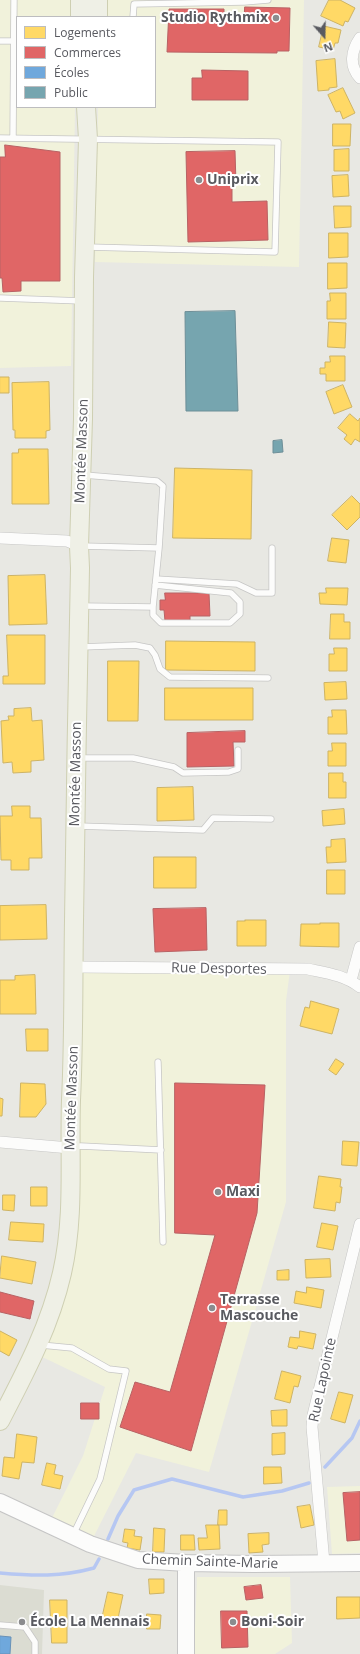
<!DOCTYPE html>
<html>
<head>
<meta charset="utf-8">
<style>
	body { margin:0 }
	#map { position:relative; width:360px; height:1654px; overflow:hidden; background:#e8e8e3; font-family:"Open Sans",sans-serif }
	canvas { display:block }
	.legend { position:absolute; left:16px; top:16px; width:140px; height:92px; box-sizing:border-box; background:#fff; border:1px solid #bdbdbf; margin:0; padding:5px 7px; list-style:none; font-size:12px; color:#595a60 }
	.legend li { display:flex; align-items:center; gap:8px; height:20px }
	.legend b { width:20px; border:1px solid #bdbdbf }
	.north { position:absolute; left:304px; top:16px; width:40px; height:40px; -webkit-text-stroke:3px #fff; paint-order:stroke; rotate:160deg; font-size:11px; font-weight:700; line-height:16px; text-align:center; color:#595a60 }
	.north::after { content:''; display:block; margin:auto; width:14px; height:18px; background:#595a60; clip-path:polygon(50% 0,100% 100%,50% 72%,0 100%) }
</style>
</head>
<body>
<div id="map">
<canvas width="360" height="1654"></canvas>
<ul class="legend">
<li><b style="height:11px;background:#ffd966"></b>Logements</li>
<li><b style="height:11px;background:#e06666"></b>Commerces</li>
<li><b style="height:11px;background:#6fa8dc"></b>Écoles</li>
<li><b style="height:11px;background:#76a5af"></b>Public</li>
</ul>
<div class="north">N</div>
</div>
<script>
const ctx = document.querySelector('canvas').getContext('2d');
ctx.lineJoin = 'round';
function fillPath(path, color) {
  ctx.fillStyle = color;
  ctx.fill(path, 'evenodd');
}
function trace(path, color, width, dash) {
  ctx.strokeStyle = color;
  ctx.lineWidth = width;
  ctx.lineCap = dash ? 'butt' : 'round';
  ctx.setLineDash(dash || []);
  ctx.stroke(path);
}
function write(font, color, halo, rows, align = 'center') {
  ctx.font = font + ' "Open Sans",sans-serif';
  ctx.lineWidth = 4;
  ctx.setLineDash([]);
  ctx.textBaseline = 'middle';
  ctx.strokeStyle = halo;
  ctx.fillStyle = color;
  for (const [text, x, y, turn = 0] of rows) {
    ctx.save();
    ctx.translate(x, y);
    ctx.rotate((+turn || 0) * Math.PI / 180);
    ctx.textAlign = isNaN(turn) ? turn : align;
    if (halo) ctx.strokeText(text, 0, 0);
    ctx.fillText(text, 0, 0);
    ctx.restore();
  }
}
const commercial = new Path2D(`
	M0,0h76v17h-59v90h58l-4,259 -71,2z
	M100,0h204l-5,267 -204,-5 3,-155h57v-90h-55z
	M75,969l215,2 -4,30v201l-77,270 -73,-19 -46,91 -41,-20 34,-68 22,-69 -69,-33 21,-55z
	M360,1486v67l-28,1 -5,-67z
	M197,1577h93l2,66 -17,11h-81z`);
const education = new Path2D(`
	M0,1585l44,5 -2,64h-42z`);
const homes = new Path2D(`
	M329,0h11l15,8 -7,14 -3,-1 -2,5 -22,-10z
	M324,26l17,4 -3,13h-3l-2,7 -14,-3z
	M335,59l2,28 -8,1v2l-11,1 -2,-30z
	M343,88l12,25 -12,6 -3,-8 -4,1 -8,-17z
	M333,124h18l-1,22h-17z
	M349,149v22h-15v-21z
	M348,175l1,21 -16,1 -1,-21z
	M334,206h17v21l-16,1z
	M329,233h19v24l-19,1z
	M328,263h19v25l-19,1z
	M330,293h16v26h-19v-18h3z
	M329,322l17,1 -1,25 -17,-1z
	M330,356h15v25h-19v-7h-6v-6h5v-6h5z
	M0,377h9v16h-9z
	M49,382l1,48 -4,1v7h-31v-8h-2l-1,-47z
	M343,385l9,22 -18,7 -8,-22z
	M350,414l8,7 2,-3v24l-5,-3 -4,6 -7,-6 3,-4 -9,-7z
	M19,449h29l1,55h-37v-51h6z
	M175,468l77,2 -1,69 -78,-1z
	M352,496l8,8v13l-13,13 -15,-15z
	M332,538l17,2 -3,23 -18,-2z
	M45,575l2,49 -38,1 -1,-49z
	M326,588h22l-1,17 -27,-1 -1,-11h7z
	M331,614h13v8h6v17h-20z
	M7,635h38v49h-42v-8h5z
	M166,641l89,1v29l-89,-1z
	M334,648h13v23h-18v-17h5z
	M108,661h31l-1,60h-30z
	M346,682l1,17 -22,1 -1,-17z
	M165,688h88v32h-88z
	M31,708l1,13 10,-1 2,40 -13,1v11l-18,1 -1,-11 -9,1 -2,-42 8,-1 -1,-4h6v-7z
	M332,710h14l1,24h-19v-17h4z
	M332,743h14v23h-18v-15h4z
	M329,773h14v9h3v16h-17z
	M193,787l1,33 -37,1v-33z
	M12,806h18v12h11l1,40h-13v12h-18v-10h-10l-1,-44h12z
	M344,809l1,15 -22,2 -1,-15z
	M345,839l1,23 -19,1 -1,-16h5v-7z
	M154,857h42v31h-42z
	M327,870h18v24h-18z
	M46,905l1,34 -47,1v-34z
	M245,920h21v26h-29v-25h8z
	M320,923h19v24l-39,-1 1,-22h19z
	M35,975l1,39h-36v-34h15v-4z
	M311,1001l28,8 -7,25 -32,-8 5,-19 4,1z
	M26,1029h22v22h-21z
	M336,1059l8,5 -8,11 -7,-5z
	M21,1083l24,1 1,20 -10,13h-16z
	M0,1098l3,1 -1,17h-2z
	M343,1141l16,1 -2,24 -15,-1z
	M319,1176l22,3 -1,8h2l-2,16 -4,-1 -1,9 -21,-3z
	M31,1187h16v19h-16z
	M3,1195h12l-1,16 -11,-1z
	M11,1222l33,2 -1,18 -34,-2z
	M322,1223l16,3 -5,24 -16,-3z
	M2,1256l34,6 -4,22 -32,-6z
	M330,1259l1,18 -25,1 -1,-18z
	M289,1270v10h-12v-9z
	M307,1287l17,3 -3,18 -27,-5 2,-12 10,2z
	M0,1331l17,9 -8,16 -9,-5z
	M300,1331l16,3 -3,15 -15,-3 -1,3 -9,-2 2,-10 9,1z
	M282,1371l19,5 -3,11 -4,-1 -4,17 -15,-4z
	M339,1392l14,3 -8,28 -14,-4z
	M287,1410v16h-15l-1,-15z
	M285,1433v21l-13,1v-21z
	M17,1434l20,3 -3,26 -12,-1 -3,17 -17,-3 2,-19 10,1z
	M47,1463l9,2 -2,9 9,2 -3,13 -18,-4z
	M264,1467h17l1,16 -18,1z
	M310,1505l4,20 -13,3 -4,-21z
	M219,1510h8v15h-9z
	M206,1525h13l1,24 -21,1 -1,-12h9z
	M154,1528l11,1 -1,23h-11z
	M125,1529l10,1 -1,6 8,1 -2,13 -13,-2 1,-5 -5,-1z
	M269,1533v11l-7,1 1,7 -14,1 -1,-19z
	M181,1535h13l1,15h-14z
	M149,1579h15v14l-14,1z
	M108,1592l15,3 -6,28 -15,-4z
	M337,1597h23v21l-23,1z
	M50,1600h17v43h-15z
	M147,1614l14,1 -1,14h-13z`);
const shops = new Path2D(`
	M245,7l45,1 -1,43h-12v2l-110,-1 2,-43h55v5h20z
	M202,70l46,1v29h-56v-22h10z
	M5,145l55,7v129h-39v10l-18,1 -1,-14h-2v-121h5z
	M235,151l1,33h-4v18l35,-1 1,39 -80,2 -2,-90z
	M165,593h44l1,23h-20v5h-25l-1,-11h-4v-10h5z
	M245,731v11h-12l1,24 -47,1v-34z
	M206,908l1,42 -52,2 -2,-43z
	M175,1083l90,2 -8,128 -66,238 -71,-24 15,-45 35,10 45,-157 -40,-2z
	M0,1292l34,9 -4,18 -30,-7z
	M81,1403h18v16h-18z
	M360,1492v48l-13,1 -4,-48z
	M261,1585l2,13 -17,2 -2,-13z
	M221,1611h26l1,36 -26,1z`);
const schools = new Path2D(`
	M0,1636l11,1 -1,17h-10z`);
const public = new Path2D(`
	M235,311l3,100h-52l-1,-99z
	M282,440l1,12 -10,1v-12z`);
const stream = new Path2D(`
	M325,1467l27,-29 8,-17
	M108,1539l10,-23 16,-26 38,-11 71,18 39,-6 27,-8
	M0,1573c34,3 61,4 94,-5l5,-9`);
const lane = new Path2D(`
	M133,17l1,-13 110,-2 24,-2
	M0,41h17
	M0,138l278,4 -3,110 -188,-5
	M13,138l1,-138
	M0,298l82,3
	M81,546l78,2 4,-62 -6,-5 -73,-6
	M156,579l81,5 19,9h16v-45
	M81,606l72,1 6,-59
	M153,607v8l8,8h69l10,-9v-12l-9,-9 -76,-8
	M81,647l54,-2 15,3 5,7 5,14 10,8 98,1
	M79,758h54l41,9 9,6 46,-1 9,-3v-19
	M78,826l125,4 10,-12 58,1
	M158,1062l5,180
	M73,1147l8,-1 80,4
	M41,1345l31,3 37,21 17,2 -26,108 -27,56
	M0,1625l25,2 10,15v12`);
const street = new Path2D(`
	M360,38c-9,13 -11,28 0,40
	M0,538l67,3 12,5
	M74,967l234,2c19,4 36,6 52,18
	M351,980l9,-33
	M0,1142l70,6
	M324,1563l-12,-136 1,-12 47,-191`);
const secondary = new Path2D(`
	M0,1502l90,42 48,16 48,3 67,1 107,-1
	M186,1654v-91`);
const primary = new Path2D(`
	M80,0v17
	M98,17v-17
	M0,1421c25,-48 50,-95 62,-148 13,-57 7,-115 9,-173 3,-60 2,-119 3,-179 2,-118 3,-235 6,-353l-1,-22 4,-127 1,-142 4,-138 -2,-32`);
const markers = [
	[276,18,4,"#8b8c8e"],
	[199,180,4,"#8b8c8e"],
	[218,1192,4,"#8b8c8e"],
	[212,1308,4,"#8b8c8e"],
	[22,1622,4,"#8b8c8e"],
	[233,1622,4,"#8b8c8e"]
];
const poiNames = [
	["Studio Rythmix",268,18,"right"],
	["Uniprix",207,180],
	["Maxi",226,1192],
	["Terrasse",220,1300],
	["Mascouche",220,1316],
	["École La Mennais",30,1622],
	["Boni-Soir",241,1622]
];
const streetNames = [
	["Montée Masson",82,451,-88],
	["Montée Masson",76,774,-89],
	["Rue Desportes",219,969,1],
	["Montée Masson",72,1098,-88],
	["Rue Lapointe",323,1380,-78],
	["Chemin Sainte-Marie",210,1562,2]
];
fillPath(commercial, '#f1f2db');
fillPath(education, '#dbdcd2');
fillPath(homes, '#ffd966');
trace(homes, '#cdb364', 1);
fillPath(shops, '#e06666');
trace(shops, '#b86264', 1);
fillPath(schools, '#6fa8dc');
trace(schools, '#6891b7', 1);
fillPath(public, '#76a5af');
trace(public, '#6d8e97', 1);
trace(stream, '#b6c7f2', 3.5);
trace(lane, '#c6c6c5', 7);
trace(street, '#c6c6c5', 12);
trace(secondary, '#c5c5c5', 18);
trace(primary, '#cecfb2', 20);
trace(lane, '#fcfcfb', 5.5);
trace(street, '#fcfcfb', 11);
trace(secondary, '#fcfcfb', 16);
trace(primary, '#eff0e6', 18);
for (const [x, y, r, color] of markers) {
  const dot = new Path2D();
  dot.arc(x, y, r, 0, 2 * Math.PI);
  ctx.fillStyle = color;
  ctx.fill(dot);
  trace(dot, '#fff', 1.5);
}
write('bold 14px', '#595a60', '#fff', poiNames, 'left');
write('14px', '#595a60', '#fff', streetNames);
</script>
</body>
</html>
